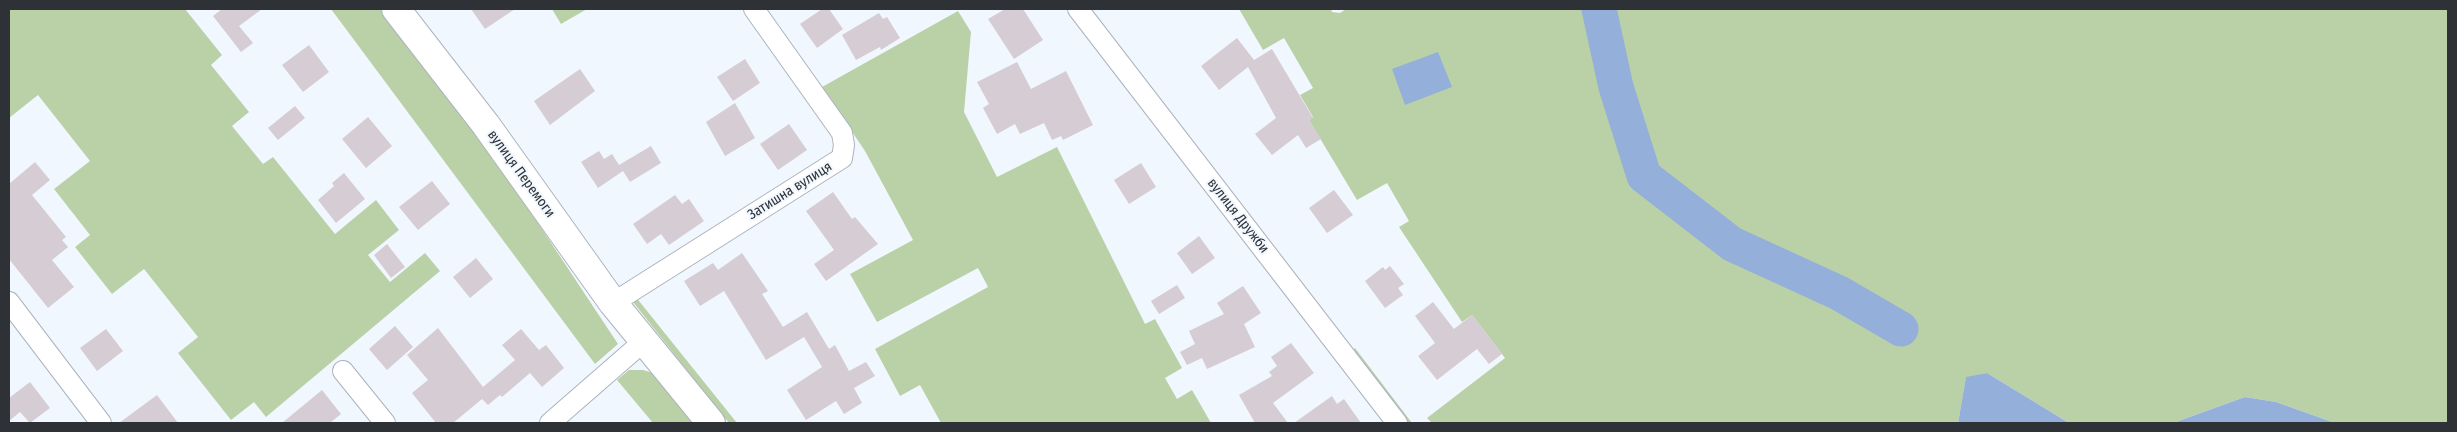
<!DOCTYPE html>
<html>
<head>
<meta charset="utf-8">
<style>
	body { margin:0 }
	#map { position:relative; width:2457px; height:432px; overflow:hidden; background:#f1f7ff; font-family:"Fira Sans Condensed",sans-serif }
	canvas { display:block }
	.frame { position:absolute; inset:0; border:10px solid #2e3135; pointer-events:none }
</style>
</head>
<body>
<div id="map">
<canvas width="2457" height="432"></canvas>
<div class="frame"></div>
</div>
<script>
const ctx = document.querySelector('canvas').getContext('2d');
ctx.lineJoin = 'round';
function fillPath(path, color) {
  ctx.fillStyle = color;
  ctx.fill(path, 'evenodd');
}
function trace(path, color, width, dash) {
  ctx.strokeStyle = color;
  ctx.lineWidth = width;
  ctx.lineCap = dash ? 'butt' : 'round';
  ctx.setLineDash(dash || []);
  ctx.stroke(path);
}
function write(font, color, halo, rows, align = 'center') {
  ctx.font = font + ' "Fira Sans Condensed",sans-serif';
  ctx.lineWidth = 4;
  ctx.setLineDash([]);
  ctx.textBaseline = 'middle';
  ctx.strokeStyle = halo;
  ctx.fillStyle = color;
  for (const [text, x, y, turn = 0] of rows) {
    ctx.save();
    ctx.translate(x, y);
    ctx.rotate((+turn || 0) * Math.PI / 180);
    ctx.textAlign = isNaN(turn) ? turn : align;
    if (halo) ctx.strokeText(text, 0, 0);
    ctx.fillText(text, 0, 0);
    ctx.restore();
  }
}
const green = new Path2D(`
	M9,9h176l37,46 -11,10 38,47 -17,14 31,38 10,-7 62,77 41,-34 23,30 -31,25 22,27 35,-29 15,18 -174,146 -12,-15 -23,18 -53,-67 20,-16 -54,-68 -32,25 -37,-47 15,-12 -36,-46 36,-28 -52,-66 -29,23z
	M331,9h49l97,122 141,213 -23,20z
	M552,9h35l-26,15z
	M1239,9h92l1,3 8,1 6,-4h1102v414h-113l-59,-21 -31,-5 -72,26h-104l-82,-50 -21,5 -8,45h-526l-5,-5 78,-60 -33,-43 -10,7 -63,-95 10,-6 -22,-38 -30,17 -48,-80 4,-3 -13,-22 13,-7 -29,-50 -21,12z
	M958,11l13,21 -7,80 33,65 60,-30 88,177 10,-5 27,49 -17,10 12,21 15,-9 19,33h-270l-21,-38 -20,11 -25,-47 113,-62 -10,-19 -101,54 -27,-48 63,-34 -48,-89 -43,-64z
	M635,296l102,127h-8l-13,-16 -83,-105z
	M1355,348l57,75h-8l-53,-71z
	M629,370h14l10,3 42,50h-42l-36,-43z`);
const water = new Path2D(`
	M1438,52l14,35 -47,18 -13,-36z
	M1987,373l82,50h-111l8,-46z
	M2245,397l31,5 59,21h-162z`);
const river = new Path2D(`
	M1599,9l17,78 28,89 88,68 107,49 62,36`);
const building = new Path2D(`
	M222,9h40l-23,17 14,17 -12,9 -28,-36z
	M471,9h44l-30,20z
	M822,9h7l14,20 -26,19 -17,-24z
	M1005,9h18l20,31 -29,19 -26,-40z
	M879,13l4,6 4,-2 13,21 -19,12 -1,-3 -24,13 -14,-25z
	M1237,38l17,22 18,-11 41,69 -4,2 12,19 -15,9 -8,-13 -26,20 -17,-21 21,-16 -28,-51 -29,23 -18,-24z
	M309,45l20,27 -26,20 -21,-27z
	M745,59l15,24 -27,18 -16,-24z
	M1017,62l14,27 35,-18 27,54 -30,15 -2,-4 -9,4 -8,-17 -24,11 -5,-10 -18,10 -14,-26 6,-4 -12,-22z
	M580,69l15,22 -45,34 -16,-24z
	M735,103l20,35 -30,18 -19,-34z
	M295,106l10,12 -27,22 -10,-12z
	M368,117l24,29 -26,22 -24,-29z
	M789,124l18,26 -29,20 -18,-26z
	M651,146l10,17 -31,19 -7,-11 -25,17 -17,-26 18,-11 5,8 8,-5 7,11z
	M35,162l15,18 -18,15 34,42 -4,3 6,7 -16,13 22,27 -26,21 -39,-49v-75z
	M1141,163l15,24 -27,17 -15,-24z
	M344,173l21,26 -29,24 -18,-23 16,-14 -2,-3z
	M432,181l18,23 -32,26 -19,-23z
	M1334,190l19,25 -26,18 -18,-25z
	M833,192l19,27 3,-2 23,27 -52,37 -12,-17 20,-14 -28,-39z
	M675,195l7,9 7,-5 15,22 -35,24 -8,-11 -14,10 -14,-20z
	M1199,236l16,22 -23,16 -15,-21z
	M387,244l18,23 -14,11 -17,-23z
	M742,253l26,38 -6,3 21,33 24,-15 22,37 6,-4 14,26 17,-9 9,14 -21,12 8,15 -18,11 -8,-13 -30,19 -19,-30 35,-23 -18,-30 -38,23 -42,-69 -24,15 -16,-25 29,-18 5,7z
	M476,258l17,21 -23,19 -17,-21z
	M1390,266l14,18 -6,4 5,7 -18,13 -20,-27 18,-14 2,3z
	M1177,285l8,13 -26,16 -8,-13z
	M1243,286l18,27 -17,11 11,23 -48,22 -5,-11 -15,7 -7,-13 15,-8 -6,-13 35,-17 -7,-11z
	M1433,302l21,27 18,-14 30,39 -13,10 -12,-15 -40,31 -19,-24 17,-13 -20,-27z
	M395,326l18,21 -26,23 -18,-21z
	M438,328l45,59 32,-27 -13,-15 19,-16 18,21 7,-5 18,23 -22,19 -12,-14 -28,24 -2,-2 -12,10 -6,-6 -29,24h-17l-24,-30 16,-13 -21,-25z
	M106,329l17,22 -26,20 -17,-23z
	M1291,343l23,30 -41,30 15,20h-33l-16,-28 33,-19 -3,-4 8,-6 -6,-9z
	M30,382l20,26 -20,15 -10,-11 -11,9v-23z
	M322,390l19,24 -11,9h-48z
	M157,395l21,28h-59z
	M1332,396l5,8 7,-5 17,24h-67z`);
const street = new Path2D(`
	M1078,9l319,414
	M9,302l92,121
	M613,303l229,-145 2,-13 -2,-12 -88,-124
	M343,371l42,52
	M550,423l93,-81`);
const secondary = new Path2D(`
	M396,9l90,116 127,178 98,120`);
const streetNames = [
	["вулиця Перемоги",521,174,54],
	["Затишна вулиця",790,191,-32],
	["вулиця Дружби",1238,216,52]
];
fillPath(green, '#bad1a8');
fillPath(water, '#94afda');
trace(river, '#94afda', 35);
fillPath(building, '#d6ccd3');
trace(street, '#adb3bd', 22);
trace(secondary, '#adb3bd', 30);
trace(street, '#fff', 20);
trace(secondary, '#fff', 28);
write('14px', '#2e3135', '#f1f7ff', streetNames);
</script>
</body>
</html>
